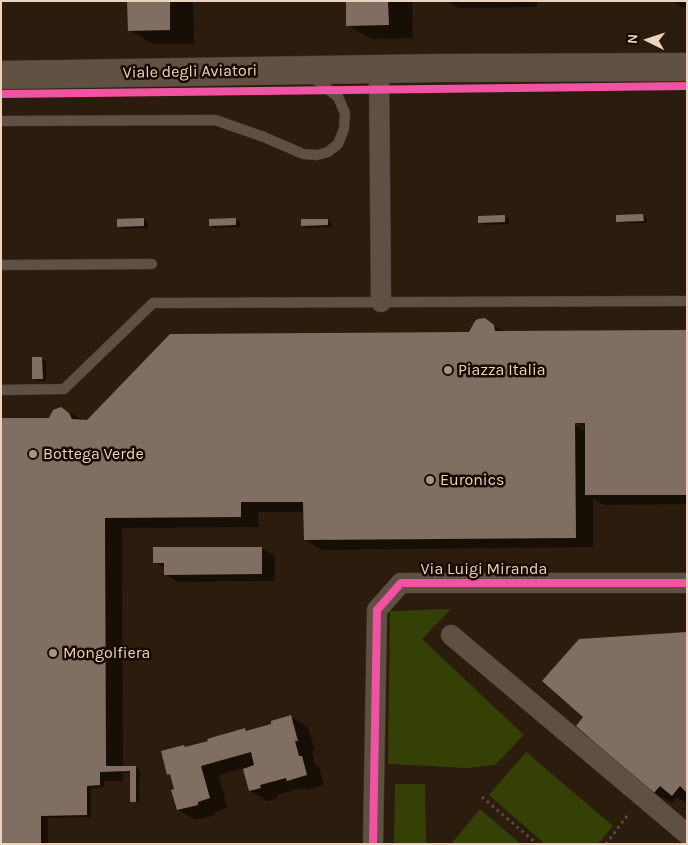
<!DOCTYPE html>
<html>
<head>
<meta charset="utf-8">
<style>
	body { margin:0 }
	#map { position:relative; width:688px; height:845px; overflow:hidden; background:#2b1c0d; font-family:Karla,sans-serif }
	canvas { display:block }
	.frame { position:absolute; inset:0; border:2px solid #ead3bf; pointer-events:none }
	.north { position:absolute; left:623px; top:15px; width:50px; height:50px; -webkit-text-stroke:4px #190a00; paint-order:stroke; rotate:274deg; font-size:14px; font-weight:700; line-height:20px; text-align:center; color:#ead3bf }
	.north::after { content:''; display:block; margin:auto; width:18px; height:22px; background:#ead3bf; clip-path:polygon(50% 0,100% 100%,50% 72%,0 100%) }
</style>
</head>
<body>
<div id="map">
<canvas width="688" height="845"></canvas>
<div class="frame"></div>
<div class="north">N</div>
</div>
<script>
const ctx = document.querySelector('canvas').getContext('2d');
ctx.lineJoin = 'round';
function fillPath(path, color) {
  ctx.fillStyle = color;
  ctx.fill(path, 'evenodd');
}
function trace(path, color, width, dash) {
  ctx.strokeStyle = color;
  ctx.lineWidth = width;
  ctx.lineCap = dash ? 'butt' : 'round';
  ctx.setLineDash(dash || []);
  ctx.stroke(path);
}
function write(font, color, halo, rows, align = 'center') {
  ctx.font = font + ' Karla,sans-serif';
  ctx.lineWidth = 5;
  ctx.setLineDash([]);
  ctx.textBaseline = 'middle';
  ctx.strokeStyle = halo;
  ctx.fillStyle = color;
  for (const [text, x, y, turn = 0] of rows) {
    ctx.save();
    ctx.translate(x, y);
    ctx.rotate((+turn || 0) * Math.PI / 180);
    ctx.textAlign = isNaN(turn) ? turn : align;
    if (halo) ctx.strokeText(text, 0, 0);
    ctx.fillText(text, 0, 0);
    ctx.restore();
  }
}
const green = new Path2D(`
	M451,609l-29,30 102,96 -29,30 -28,3 -79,-4 2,-153z
	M526,752l87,74 -15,18h-53l-56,-49z
	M395,784h30l1,60h-32z
	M480,809l41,35h-70z`);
const shadow = new Path2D(`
	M128,1h65l1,43h-41l-24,-14z
	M347,1h65l1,37 -41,1 -25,-14z
	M447,1h90v6l-78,1z
	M672,1h15v6h-6z
	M643,215l4,3v5h-25l-4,-2z
	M505,217l4,2v5l-25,1 -4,-3z
	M144,219l4,3v6l-26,1 -4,-3z
	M235,219l5,3v5l-26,1 -4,-3z
	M327,220l4,2 1,5 -26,1 -4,-3z
	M484,320l21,12 182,-1v173l-83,1 -11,-6v48l-270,3 -18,-10v-28h-47l1,15 -137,1 1,240h13l4,2 -1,33 -8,-2v-28h-8v8h-19v6l-13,1v29l-43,1v26h-47l47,-425 9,-10 8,1 19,11 386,-88zM570,419l16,9v3l-17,-10z
	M41,358l5,3v20h-8l-4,-2z
	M261,548l14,8v25l-96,1 -14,-8v-6l-10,-6z
	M687,633v170l-11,-6 -4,6 -18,-10z
	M291,717l17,10 7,23 -3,1 3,14 4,2 5,18 -18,5 -4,-2 -25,7 1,3 -10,3 -18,-10 -6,-23 -25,7 8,33 -12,4v3l-19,5 -18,-10 -2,-20 -4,-14 -4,-2 16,-28 3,2 58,-19 4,2 24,-6z`);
const building = new Path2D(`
	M127,1h43v29l-42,1z
	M346,1h42l1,24 -43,1z
	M643,214l1,7 -28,1v-7z
	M505,215v7l-27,1v-7z
	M144,218v8l-27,1v-8z
	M236,218v7l-27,1v-7z
	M301,219h27v6l-27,1z
	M485,318l9,7 1,6 192,-1v165h-102v-72h-10l1,115 -272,2 -1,-38h-62v15l-136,1 1,248h30v36h-6v-31l-30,1v13l-13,1v29l-46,1v28h-40v-426h48l4,-8 8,-3 8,6 3,6 15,1 83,-86 299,-2 6,-11 3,-2z
	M32,357h10l1,22h-11z
	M153,547h109v27l-98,1v-12h-11z
	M687,632v161l-7,-7 -8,10 -12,-10 -7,8 -77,-68 7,-9 -41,-36 37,-42z
	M291,715l7,26h-3l4,15h3l5,19 -20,6 -1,-3 -26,7 1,3 -12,3 -6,-22 11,-4 -3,-13 -50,14 9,32 -12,4v3l-21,5 -6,-20 3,-1 -4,-15 -3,1 -6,-24 23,-6 1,2 23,-6 -1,-2 38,-11 1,3 25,-7v-3z`);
const path = new Path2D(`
	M482,797l55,47
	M606,844l21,-28`);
const lane = new Path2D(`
	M1,121l214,-1 49,17 39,17 14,1 11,-3 10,-8 6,-15 1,-16 -7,-16 -27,-21
	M1,265l151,-1
	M1,390l63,-1 89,-86 534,-2`);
const street = new Path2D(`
	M379,70l2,232
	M451,635l236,199
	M373,844l4,-234 24,-27h286`);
const secondary = new Path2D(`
	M1,75l440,-7 246,-1`);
const cycleway = new Path2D(`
	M1,94l686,-8
	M373,844l4,-234 24,-27h286`);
const markers = [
	[448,370,5,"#a79381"],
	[33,454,5,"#a79381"],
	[430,480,5,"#a79381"],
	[53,653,5,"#a79381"]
];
const streetNames = [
	["Viale degli Aviatori",190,72,-1],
	["Via Luigi Miranda",484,569]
];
const poiNames = [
	["Piazza Italia",458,370],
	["Bottega Verde",43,454],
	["Euronics",440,480],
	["Mongolfiera",63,653]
];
fillPath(green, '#354007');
fillPath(shadow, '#0007');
fillPath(building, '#806e63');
trace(lane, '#42362b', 11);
trace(street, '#42362b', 21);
trace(secondary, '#42362b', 29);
trace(path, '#5a4d41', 3, [2.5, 4]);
trace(lane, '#5f5043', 10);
trace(street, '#5f5043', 20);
trace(secondary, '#605143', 28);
trace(cycleway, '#f153a3', 8);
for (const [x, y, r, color] of markers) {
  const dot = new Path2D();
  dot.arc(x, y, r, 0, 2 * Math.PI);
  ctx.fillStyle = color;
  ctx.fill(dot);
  trace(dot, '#190a00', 2);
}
write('16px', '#ead3bf', '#190a00', streetNames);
write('16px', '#ead3bf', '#190a00', poiNames, 'left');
</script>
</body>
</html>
